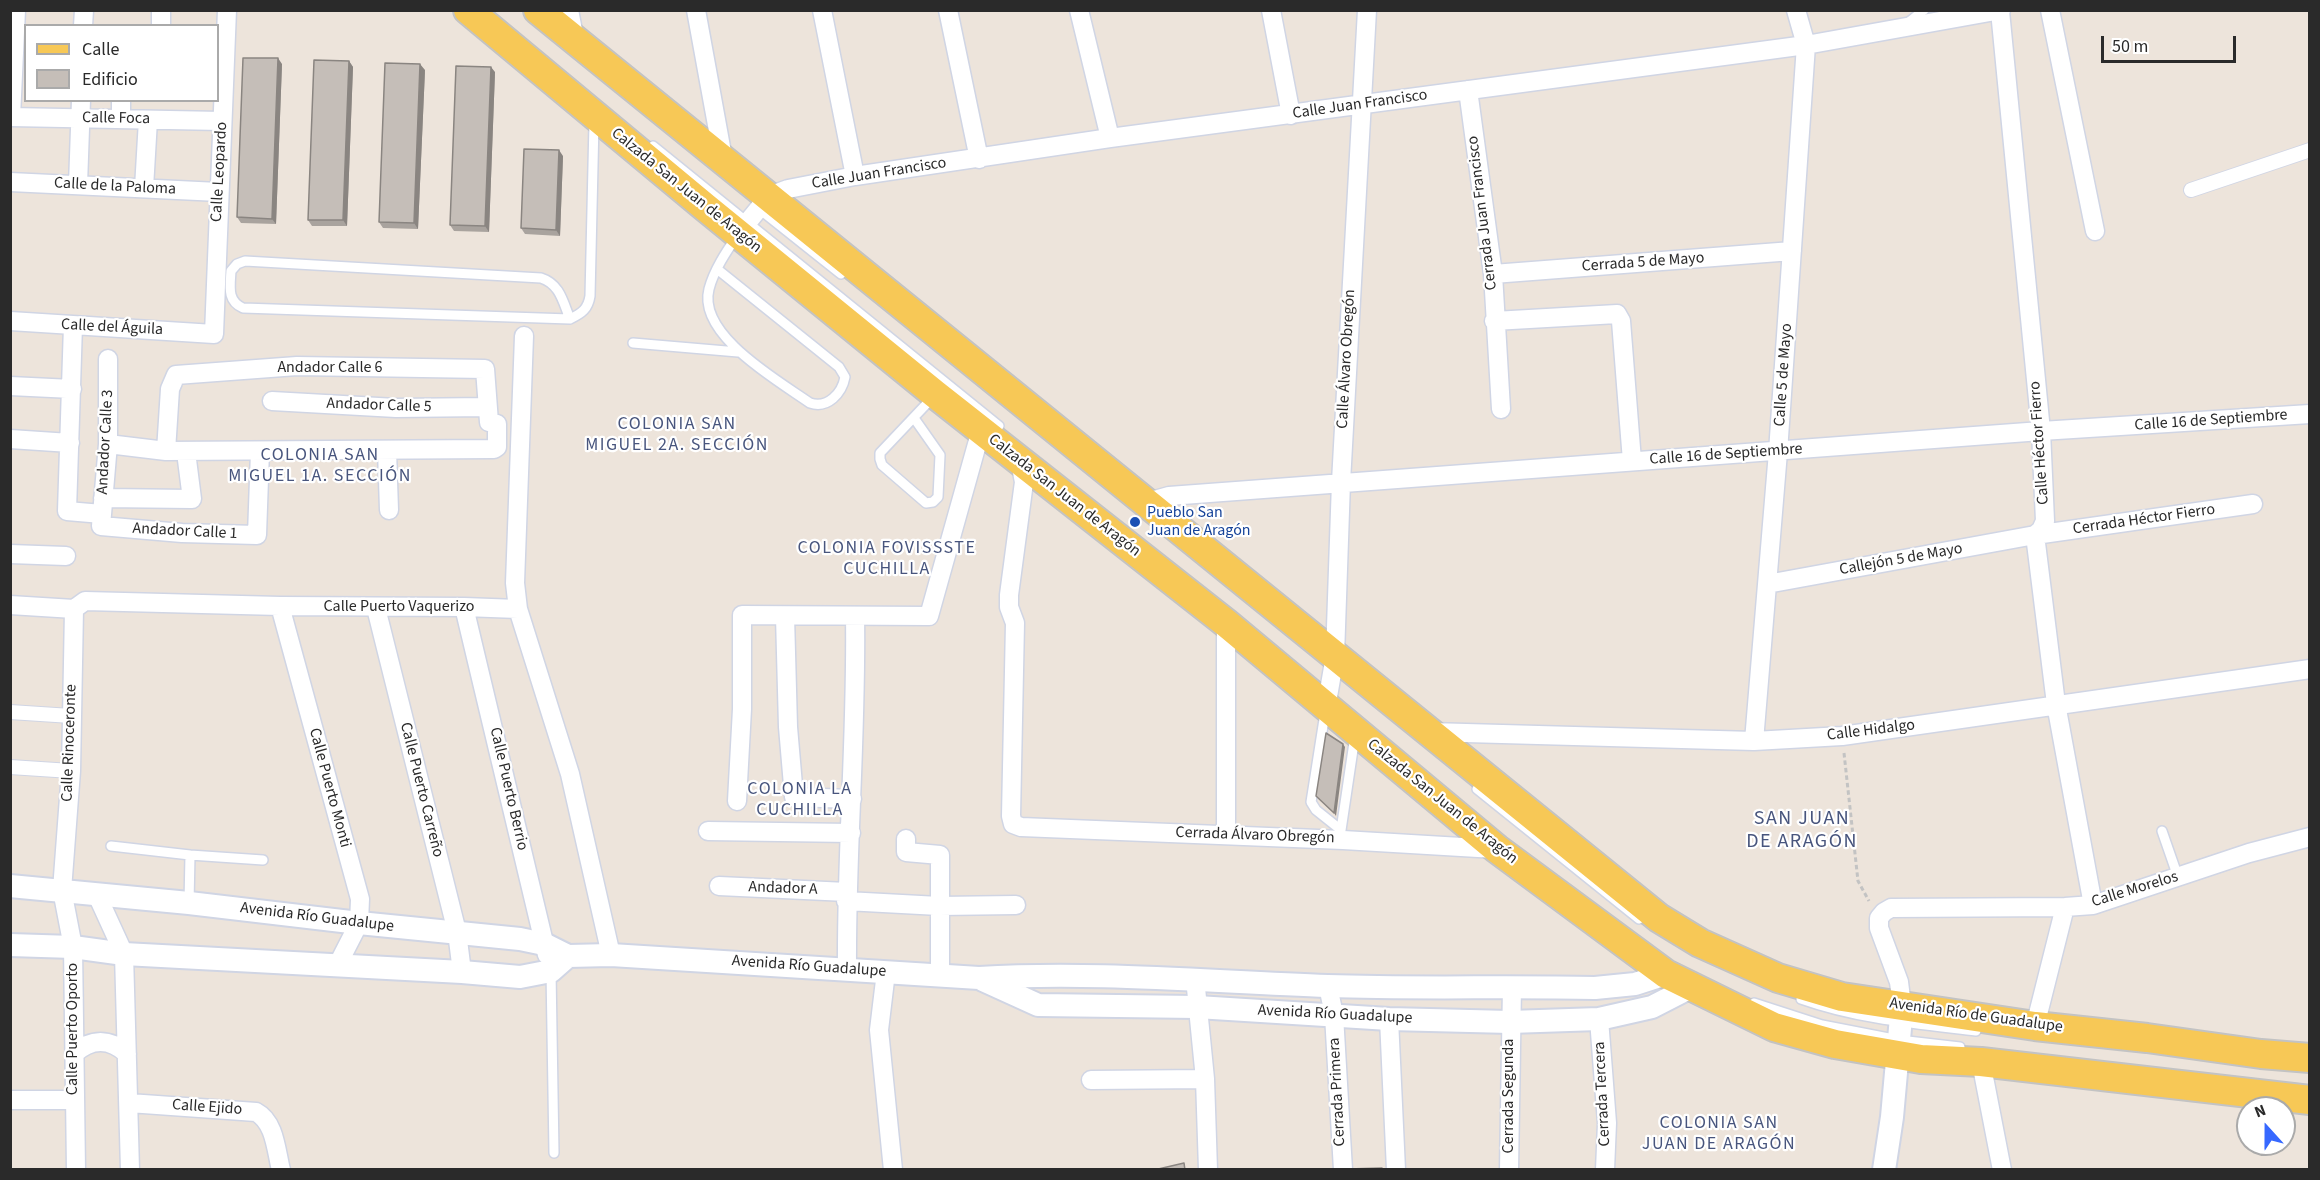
<!DOCTYPE html>
<html>
<head>
<meta charset="utf-8">
<style>
	body { margin:0 }
	#map { position:relative; width:2320px; height:1180px; overflow:hidden; background:#ede4db; font-family:"Source Sans 3",sans-serif }
	canvas { display:block }
	.frame { position:absolute; inset:0; border:12px solid #2a2a2a; pointer-events:none }
	.legend { position:absolute; left:24px; top:24px; width:195px; height:78px; box-sizing:border-box; background:#fff; border:2px solid #aaa; margin:0; padding:8px 10px; list-style:none; font-size:18px; color:#2a2a2a }
	.legend li { display:flex; align-items:center; gap:12px; height:30px }
	.legend b { width:30px; border:2px solid #aaa }
	.north { position:absolute; left:2236px; top:1096px; width:60px; height:60px; box-sizing:border-box; background:#fff; border:2px solid #aaa; border-radius:50%; rotate:339deg; font-size:16px; font-weight:700; line-height:24px; text-align:center; color:#2a2a2a }
	.north::after { content:''; display:block; margin:auto; width:21px; height:27px; background:#3668ff; clip-path:polygon(50% 0,100% 100%,50% 72%,0 100%) }
	.scale { position:absolute; left:2101px; top:36px; width:135px; height:27px; box-sizing:border-box; border:3px solid #2a2a2a; border-top:0; padding-left:8px; font-size:18px; line-height:21px; white-space:nowrap; color:#2a2a2a; -webkit-text-stroke:4px #fff; paint-order:stroke }
</style>
</head>
<body>
<div id="map">
<canvas width="2320" height="1180"></canvas>
<div class="frame"></div>
<ul class="legend">
<li><b style="height:8px;background:#f7c856"></b>Calle</li>
<li><b style="height:16px;background:#c5beb8"></b>Edificio</li>
</ul>
<div class="north">N</div>
<div class="scale">50 m</div>
</div>
<script>
const ctx = document.querySelector('canvas').getContext('2d');
ctx.lineJoin = 'round';
function trace(path, color, width, dash) {
  ctx.strokeStyle = color;
  ctx.lineWidth = width;
  ctx.lineCap = dash ? 'butt' : 'round';
  ctx.setLineDash(dash || []);
  ctx.stroke(path);
}
function fillPath(path, color) {
  ctx.fillStyle = color;
  ctx.fill(path, 'evenodd');
}
function write(font, color, halo, rows, align = 'center') {
  ctx.font = font + ' "Source Sans 3",sans-serif';
  ctx.lineWidth = 4.5;
  ctx.setLineDash([]);
  ctx.textBaseline = 'middle';
  ctx.strokeStyle = halo;
  ctx.fillStyle = color;
  for (const [text, x, y, turn = 0] of rows) {
    ctx.save();
    ctx.translate(x, y);
    ctx.rotate((+turn || 0) * Math.PI / 180);
    ctx.textAlign = isNaN(turn) ? turn : align;
    if (halo) ctx.strokeText(text, 0, 0);
    ctx.fillText(text, 0, 0);
    ctx.restore();
  }
}
const path = new Path2D(`
	M1844,753l14,128 11,20`);
const service = new Path2D(`
	M1909,22l15,-12
	M653,146l346,280
	M758,208l83,66
	M717,269l122,98 6,10c-3,16 -17,32 -35,26 -31,-22 -113,-68 -101,-114 5,-19 17,-37 28,-53
	M570,319c-7,-17 -10,-35 -29,-41l-296,-17 -8,3 -6,7c-1,16 -4,30 12,37l327,11c12,-6 18,-10 20,-23l4,-174
	M633,343l105,9
	M914,418l26,37 -2,42 -5,5 -7,1 -44,-38 -2,-6v-6l54,-57
	M1325,713l-14,89 5,8 25,20 14,-94
	M1477,789l162,130
	M2162,831l16,46
	M111,846l79,9
	M189,903l1,-48 73,5
	M551,971l3,182
	M1801,999c56,20 116,25 175,32
	M1754,1003l68,22 77,15 61,7`);
const pedestrian = new Path2D(`
	M2191,190l119,-40
	M10,712l61,4
	M10,767l61,4`);
const minor = new Path2D(`
	M569,10l6,31
	M696,10l27,148
	M822,10l33,166
	M948,10l31,149
	M1079,10l31,128
	M1271,10l20,105
	M2050,10l45,221
	M2000,11l41,420 4,90 -4,9 -6,5 21,169 37,201
	M83,26l1,-16
	M161,26v-16
	M1468,90l25,184 8,135
	M10,117l212,4
	M11,117l5,-107
	M121,119v-19
	M10,182l209,10
	M78,185l3,-85
	M144,188l4,-68
	M738,234l31,-38 19,-7 67,-13 255,-38 696,-93 195,-35
	M1493,274l299,-23
	M10,321l204,13 13,-324
	M1494,321l123,-7 4,7 11,140
	M73,325l-6,186 35,3
	M524,336l-9,247 3,26 52,165 41,181
	M108,359v85l-7,82 81,7 75,2 3,-84
	M10,386l62,3
	M272,401l124,7 91,-1
	M10,439l60,4
	M108,444l58,7 328,-2 3,-2v-23l-8,-2 -4,-53 -188,-3 -121,9 -6,14 -4,62
	M387,450l2,60
	M1020,462l4,20 -15,113v12l6,16 -4,193 2,8 8,3 322,13 152,9
	M103,498l89,1 -6,-47
	M1144,503l25,-7 872,-65 269,-17
	M10,554l56,2
	M1767,584l268,-49 218,-31
	M10,605l64,4
	M280,606l80,293 -1,24 -22,43
	M464,607l83,348
	M376,608l81,324 5,40
	M785,616l3,111 6,70 58,2
	M1226,623v212
	M1326,708l9,-52 6,-174 26,-472
	M1430,732l324,9 88,-5 468,-67
	M1754,741l24,-289 28,-407 -10,-35
	M737,801l5,-92v-94l187,1 52,-186
	M708,831l143,2
	M906,839v13l34,3v121
	M719,886l128,6
	M97,895l27,59 6,216
	M846,901l93,5 77,-1
	M847,968c-1,-117 10,-235 8,-352
	M886,972l-7,58 14,140
	M1195,978l10,101 3,91
	M1328,986l6,29 9,155
	M1902,1006l-3,-24 -20,-54v-10l5,-6 7,-4 174,-1 28,-2 156,-52 61,-16
	M1389,1019l7,151
	M1599,1019l8,104 -2,47
	M2035,1026l30,-119
	M74,1054c17,-16 36,-16 53,0
	M1981,1062l21,108
	M1091,1080l114,-1
	M10,1100h64
	M129,1103l127,9c19,10 20,38 25,58
	M76,1170l-3,-223 -11,-57 9,-119 3,-162 11,-8 195,5 184,1 54,2
	M1509,1170l3,-184`);
const tertiary = new Path2D(`
	M10,886l179,17 170,20 161,16 24,5 24,12 43,-1 368,23c116,-7 232,4 349,8 89,3 178,0 267,2l40,-4 31,-10
	M10,945l63,2 51,7 338,18 58,5 31,-6 17,-15
	M983,980l55,25 159,2 192,12 121,3 89,-3 53,-12 39,-20
	M1884,1170l8,-53 10,-111`);
const primary = new Path2D(`
	M468,10l237,197 230,187 291,229 271,226 169,125 108,53 61,17 86,15 60,3 329,38
	M538,10l1121,908 41,25 78,35 64,19 193,29 112,12 114,16 49,4`);
const wall = new Path2D(`
	M349,61l4,6 -6,159h-35l-4,-6z
	M282,64l-6,160 -35,-1 -4,-6z
	M425,70l-7,159 -35,-1 -4,-6z
	M495,72l-6,160 -35,-1 -4,-6z
	M563,156l-3,80 -35,-2 -4,-6z`);
const shadedWall = new Path2D(`
	M278,58l4,6 -6,160 -4,-5z
	M349,61l4,6 -6,159 -4,-6z
	M420,64l5,6 -7,159 -4,-6z
	M491,67l4,5 -6,160 -4,-6z
	M559,150l4,6 -3,80 -4,-6z
	M1343,744l2,3 -9,69 -2,-3z`);
const building = new Path2D(`
	M243,58h35l-6,161 -35,-2z
	M314,60l35,1 -6,159h-35z
	M385,63l35,1 -6,159 -35,-1z
	M456,66l35,1 -6,159 -35,-1z
	M524,149l35,1 -3,80 -35,-2z
	M1326,733l17,11 -9,69 -18,-17z
	M1184,1163l1,7h-31z
	M1382,1168v2h-35v-1z`);
const markers = [
	[1135,522,6,"#1a4fb4"]
];
const streetNames = [
	["Calle Juan Francisco",1360,105,-8],
	["Calle Foca",116,119,1],
	["Calle Leopardo",220,172,-87],
	["Calle Juan Francisco",879,174,-9],
	["Calle de la Paloma",115,187,3],
	["Calzada San Juan de Aragón",686,191,39],
	["Cerrada Juan Francisco",1483,213,-97],
	["Cerrada 5 de Mayo",1643,263,-4],
	["Calle del Águila",112,328,3],
	["Calle Álvaro Obregón",1347,359,-87],
	["Andador Calle 6",330,368],
	["Calle 5 de Mayo",1784,375,-86],
	["Andador Calle 5",379,406,2],
	["Calle 16 de Septiembre",2211,421,-4],
	["Andador Calle 3",106,442,-87],
	["Calle Héctor Fierro",2040,443,-94],
	["Calle 16 de Septiembre",1726,455,-4],
	["Calzada San Juan de Aragón",1064,496,38],
	["Cerrada Héctor Fierro",2144,520,-8],
	["Andador Calle 1",185,532,3],
	["Callejón 5 de Mayo",1901,560,-10],
	["Calle Puerto Vaquerizo",399,607],
	["Calle Hidalgo",1871,731,-7],
	["Calle Rinoceronte",70,743,-88],
	["Calle Puerto Monti",329,788,75],
	["Calle Puerto Berrio",508,789,77],
	["Calle Puerto Carreño",421,790,76],
	["Calzada San Juan de Aragón",1442,802,39],
	["Cerrada Álvaro Obregón",1255,836,2],
	["Andador A",783,889,2],
	["Calle Morelos",2135,890,-17],
	["Avenida Río Guadalupe",317,918,7],
	["Avenida Río Guadalupe",809,967,4],
	["Avenida Río Guadalupe",1335,1015,3],
	["Avenida Río de Guadalupe",1976,1016,8],
	["Calle Puerto Oporto",73,1029,-90],
	["Cerrada Primera",1338,1092,-93],
	["Cerrada Tercera",1603,1094,-93],
	["Cerrada Segunda",1509,1096,-90],
	["Calle Ejido",207,1108,4]
];
const transitNames = [
	["Pueblo San",1147,513],
	["Juan de Aragón",1147,531]
];
const neighbourhoodNames = [
	["COLONIA SAN",677,425],
	["MIGUEL 2A. SECCIÓN",677,446],
	["COLONIA SAN",320,456],
	["MIGUEL 1A. SECCIÓN",320,477],
	["COLONIA FOVISSSTE",887,549],
	["CUCHILLA",887,570],
	["COLONIA LA",800,790],
	["CUCHILLA",800,811],
	["COLONIA SAN",1719,1124],
	["JUAN DE ARAGÓN",1719,1145]
];
const quarterNames = [
	["SAN JUAN",1802,820],
	["DE ARAGÓN",1802,843]
];
trace(service, '#d0d5e4', 12);
trace(pedestrian, '#d0d5e4', 16);
trace(minor, '#d0d5e4', 21);
trace(tertiary, '#d0d5e4', 26);
trace(primary, '#c3c3c3', 32);
trace(path, '#c3c3c3', 3, [4.5, 3]);
trace(service, '#fff', 9);
trace(pedestrian, '#fff', 14);
trace(minor, '#fff', 18);
trace(tertiary, '#fff', 22);
trace(primary, '#f7c856', 28);
fillPath(wall, '#a9a39e');
fillPath(shadedWall, '#8a8581');
fillPath(building, '#c5beb8');
trace(building, '#8a8581', 1.5);
for (const [x, y, r, color] of markers) {
  const dot = new Path2D();
  dot.arc(x, y, r, 0, 2 * Math.PI);
  ctx.fillStyle = color;
  ctx.fill(dot);
  trace(dot, '#fff', 2);
}
write('16px', '#2a2a2a', '#fff', streetNames);
write('16px', '#164399', '#fff', transitNames, 'left');
ctx.letterSpacing = '1.5px';
write('18px', '#48557d', '#fff', neighbourhoodNames);
ctx.letterSpacing = '0px';
ctx.letterSpacing = '1.5px';
write('20px', '#48557d', '#fff', quarterNames);
ctx.letterSpacing = '0px';
</script>
</body>
</html>
